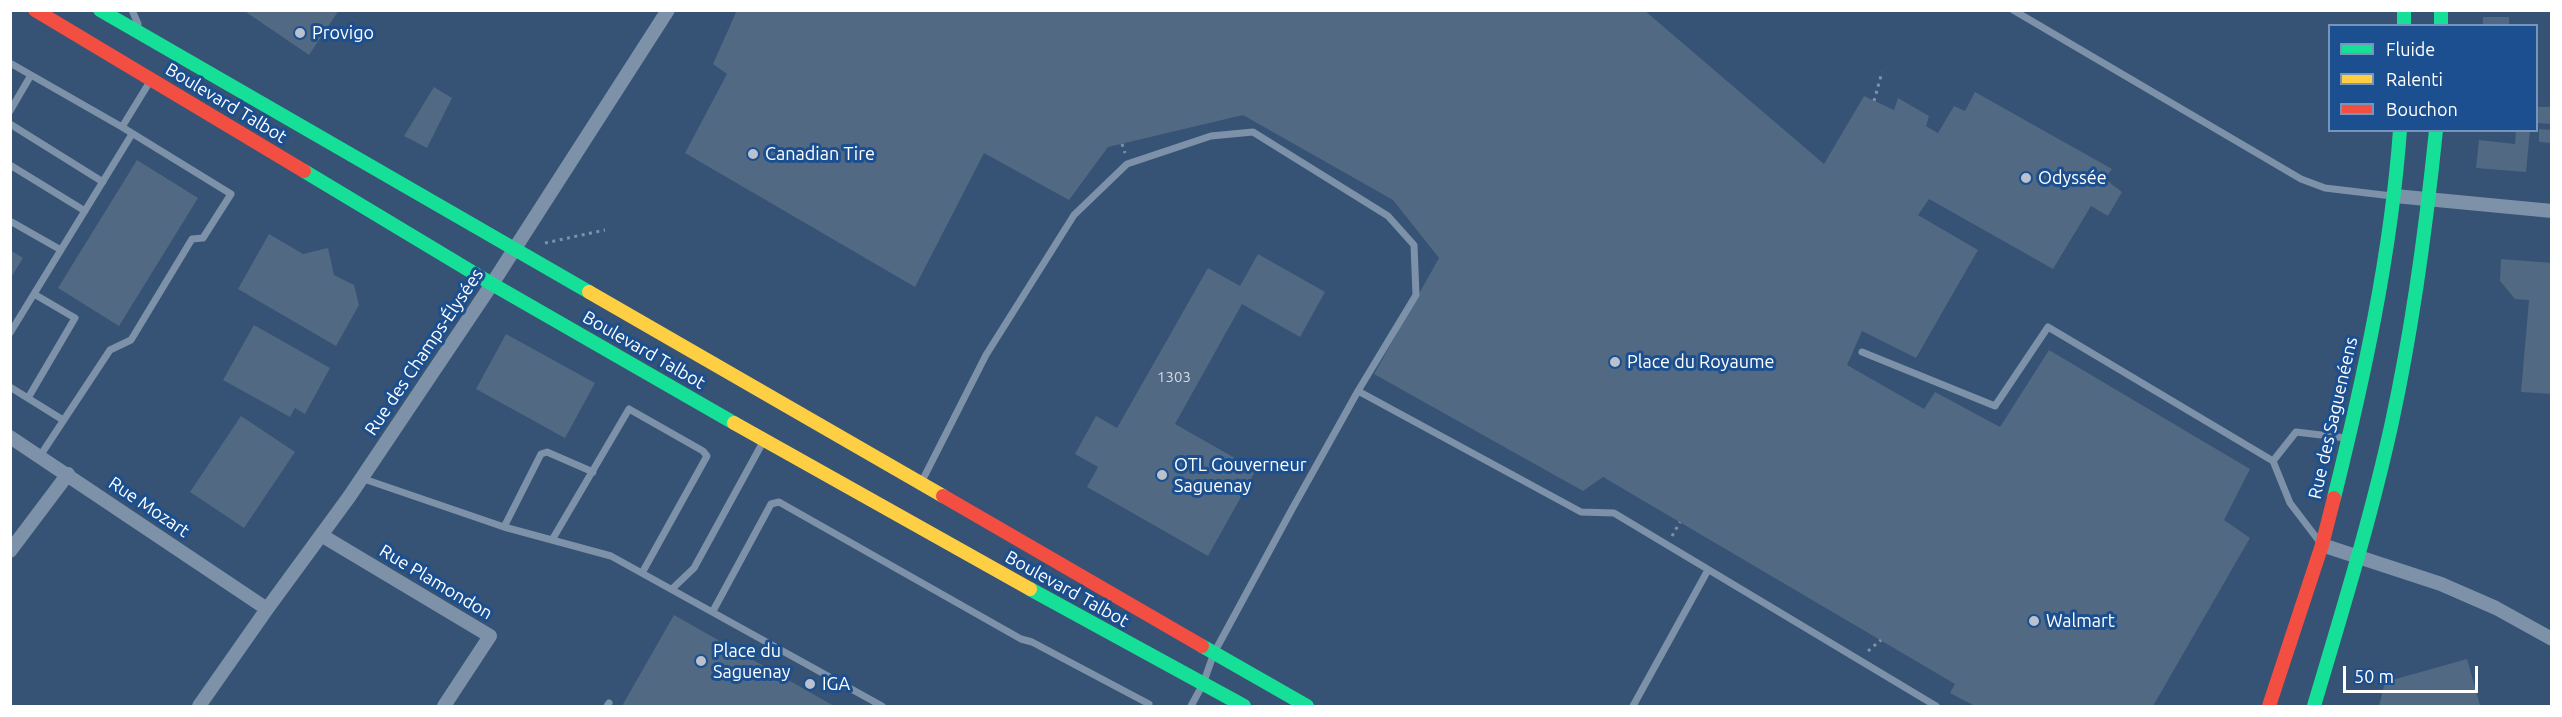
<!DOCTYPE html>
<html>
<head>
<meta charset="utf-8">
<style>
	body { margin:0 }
	#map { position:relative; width:2562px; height:717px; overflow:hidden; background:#365274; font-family:Ubuntu,sans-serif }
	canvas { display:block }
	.frame { position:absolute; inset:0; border:12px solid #fff; pointer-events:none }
	.legend { position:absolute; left:2328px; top:24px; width:210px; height:108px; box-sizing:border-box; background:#1b4f8f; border:2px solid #7695bc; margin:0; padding:8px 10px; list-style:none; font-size:18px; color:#fff }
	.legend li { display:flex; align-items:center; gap:12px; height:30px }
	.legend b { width:30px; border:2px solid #7695bc }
	.scale { position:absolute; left:2343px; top:666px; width:135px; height:27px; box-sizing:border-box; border:3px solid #fff; border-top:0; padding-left:8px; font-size:18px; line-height:21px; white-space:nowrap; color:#fff; -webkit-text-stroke:4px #1b4f8f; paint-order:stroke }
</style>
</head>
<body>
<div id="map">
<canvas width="2562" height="717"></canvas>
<div class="frame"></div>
<ul class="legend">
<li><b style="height:8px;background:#16e098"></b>Fluide</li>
<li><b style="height:8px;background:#ffcf43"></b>Ralenti</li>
<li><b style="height:8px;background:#f24e42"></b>Bouchon</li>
</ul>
<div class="scale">50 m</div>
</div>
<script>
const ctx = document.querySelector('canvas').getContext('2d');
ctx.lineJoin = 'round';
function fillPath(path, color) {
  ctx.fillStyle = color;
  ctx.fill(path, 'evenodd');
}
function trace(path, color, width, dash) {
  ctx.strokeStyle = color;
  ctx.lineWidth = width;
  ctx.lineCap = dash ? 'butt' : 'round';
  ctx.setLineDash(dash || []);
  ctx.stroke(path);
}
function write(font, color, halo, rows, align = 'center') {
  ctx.font = font + ' Ubuntu,sans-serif';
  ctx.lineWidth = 6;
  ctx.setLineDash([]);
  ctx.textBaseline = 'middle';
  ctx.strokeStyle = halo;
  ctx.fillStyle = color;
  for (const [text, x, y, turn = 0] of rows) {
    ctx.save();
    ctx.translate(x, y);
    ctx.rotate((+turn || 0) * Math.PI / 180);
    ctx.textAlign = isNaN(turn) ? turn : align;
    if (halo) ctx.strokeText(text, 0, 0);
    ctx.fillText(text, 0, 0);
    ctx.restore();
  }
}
const building = new Path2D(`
	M243,10h96l-30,45z
	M737,10h907l180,154 40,-68 30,14 4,-12 31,18 -3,10 12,7 16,-27 11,5 10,-19 137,77 -7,10 17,13 -14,24 -17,-10 -38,63 -124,-70 -11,16 60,35 -62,108 -54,-27 -15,34 77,44 11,-17 65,35 49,-77 201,119 -26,51 26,18 -97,168h-178l-25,-13 5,-9 -352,-207 -20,14 -209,-117 65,-116 -46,-58 -150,-85 -135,32 -39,53 -85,-47 -69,134 -230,-134 42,-79 -14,-10z
	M2483,17h26v9h-26z
	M434,87l18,11 -25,50 -23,-12z
	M2536,107h16v17l-16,-1z
	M2539,129l13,1v13l-13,-1z
	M2516,130h14l-4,42 -50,-4 3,-28 36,4z
	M137,160l61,38 -79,128 -61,-38z
	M269,234l34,20 25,-6 6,27 20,10 5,20 -23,41 -98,-57z
	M10,250l13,8 -13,21z
	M1258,254l67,38 -25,45 -58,-33 -67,120 81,46 -48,86 -121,-69 11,-20 -23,-13 21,-38 21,12 91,-160 32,18z
	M2501,259l51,4v131l-31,-2 8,-92 -14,-1 -15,-18z
	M254,325l76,43 -25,46 -10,-6 -5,9 -67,-37z
	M506,334l89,49 -30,55 -89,-49z
	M241,416l54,36 -51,76 -54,-36z
	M674,615l160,91h-212z
	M2467,659l13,46 -101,1 6,-24z`);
const path = new Path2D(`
	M1874,101l8,-29
	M1122,144l3,9
	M545,243l60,-13
	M1672,536l8,-14
	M1868,651l13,-11`);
const lane = new Path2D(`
	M132,10l6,14
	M2013,10l288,169 24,9 67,8
	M10,63l112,64 27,-44
	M10,111l21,-36
	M10,124l93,58
	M10,165l75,46
	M10,221l51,29
	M10,333l122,-199
	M1862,352l133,54 53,-79 225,134 17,42 29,38
	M10,387l53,33
	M1358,391l223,121 33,1 322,193
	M28,398l47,-80 -41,-24
	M40,456l70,-106 21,-10 61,-101 11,-1 28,-44 -109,-67
	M2273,461l23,-29 50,6
	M361,478l143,49 107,29 271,150
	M923,479l63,-124 88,-140 53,-51 84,-28 42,-4 135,84 26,29 2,50 -58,96 -67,120 -77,142 -11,31 -12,22
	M504,527l37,-73 6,-2 46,20
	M552,540l77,-131 74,42 4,5 -65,117
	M672,589l22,-21 69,-126
	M713,611l58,-107 8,-2 242,137 11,3 117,62 -1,2
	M607,706l2,-3
	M1633,706l75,-136`);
const street = new Path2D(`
	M2395,196l157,15
	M10,437l257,172
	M321,535l169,101 -46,70
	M2322,545l119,39 55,24 56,31
	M10,551l58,-77
	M199,706l68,-97 82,-112 143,-213 176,-274`);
const fast = new Path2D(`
	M100,10l489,282
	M2404,10v16
	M2441,10v16
	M304,171l188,113 242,139
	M2334,498c30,-121 57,-244 66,-368
	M1030,589l214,117
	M1202,646l105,60
	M2314,706c28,-94 57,-188 78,-284 21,-97 34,-194 44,-292`);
const slow = new Path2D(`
	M589,292l354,204
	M734,423l296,166`);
const jam = new Path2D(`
	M35,10l269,161
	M943,496l259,150
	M2269,706l53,-161 12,-47`);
const markers = [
	[300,33,6,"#b9c2ce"],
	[753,154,6,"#b9c2ce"],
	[2026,178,6,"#b9c2ce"],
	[1615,362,6,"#b9c2ce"],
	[1162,475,6,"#b9c2ce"],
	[2034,621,6,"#b9c2ce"],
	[701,661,6,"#b9c2ce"],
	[810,684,6,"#b9c2ce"]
];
const numberNames = [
	["1303",1174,377]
];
const poiNames = [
	["Provigo",312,33],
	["Canadian Tire",765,154],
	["Odyssée",2038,178],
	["Place du Royaume",1627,362],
	["OTL Gouverneur",1174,465],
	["Saguenay",1174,486],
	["Walmart",2046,621],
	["Place du",713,651],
	["Saguenay",713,672],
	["IGA",822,684]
];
const streetNames = [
	["Boulevard Talbot",226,103,31],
	["Boulevard Talbot",644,350,30],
	["Rue des Champs-Élysées",424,352,-56],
	["Rue des Saguenéens",2333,418,-77],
	["Rue Mozart",149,507,34],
	["Rue Plamondon",436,582,31],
	["Boulevard Talbot",1067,589,29]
];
fillPath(building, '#526984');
trace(path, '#7d92a8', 3, [3, 4.5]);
trace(lane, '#7d92a8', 7);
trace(street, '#7d92a8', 14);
trace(fast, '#16e098', 14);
trace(slow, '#ffcf43', 14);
trace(jam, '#f24e42', 14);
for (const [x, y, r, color] of markers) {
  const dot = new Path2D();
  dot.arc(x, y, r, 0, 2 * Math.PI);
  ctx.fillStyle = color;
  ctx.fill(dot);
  trace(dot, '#1b4f8f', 2);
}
write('15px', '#d4dae0', null, numberNames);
write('18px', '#fff', '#1b4f8f', poiNames, 'left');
write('18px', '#fff', '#1b4f8f', streetNames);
</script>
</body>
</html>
